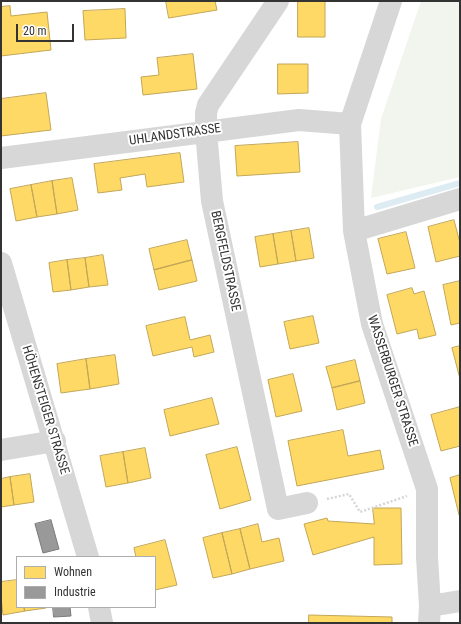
<!DOCTYPE html>
<html>
<head>
<meta charset="utf-8">
<style>
	body { margin:0 }
	#map { position:relative; width:461px; height:624px; overflow:hidden; background:#fff; font-family:"Roboto Condensed",sans-serif }
	canvas { display:block }
	.frame { position:absolute; inset:0; border:2px solid #333; pointer-events:none }
	.legend { position:absolute; left:16px; top:556px; width:140px; height:52px; box-sizing:border-box; background:#fff; border:1px solid #adadad; margin:0; padding:5px 7px; list-style:none; font-size:12px; color:#333 }
	.legend li { display:flex; align-items:center; gap:8px; height:20px }
	.legend b { width:20px; border:1px solid #adadad }
	.scale { position:absolute; left:16px; top:24px; width:58px; height:18px; box-sizing:border-box; border:2px solid #333; border-top:0; padding-left:5px; font-size:12px; line-height:14px; white-space:nowrap; color:#333; -webkit-text-stroke:3px #fff; paint-order:stroke }
</style>
</head>
<body>
<div id="map">
<canvas width="461" height="624"></canvas>
<div class="frame"></div>
<ul class="legend">
<li><b style="height:11px;background:#ffd966"></b>Wohnen</li>
<li><b style="height:11px;background:#999"></b>Industrie</li>
</ul>
<div class="scale">20 m</div>
</div>
<script>
const ctx = document.querySelector('canvas').getContext('2d');
ctx.lineJoin = 'round';
function fillPath(path, color) {
  ctx.fillStyle = color;
  ctx.fill(path, 'evenodd');
}
function trace(path, color, width, dash) {
  ctx.strokeStyle = color;
  ctx.lineWidth = width;
  ctx.lineCap = dash ? 'butt' : 'round';
  ctx.setLineDash(dash || []);
  ctx.stroke(path);
}
function write(font, color, halo, rows, align = 'center') {
  ctx.font = font + ' "Roboto Condensed",sans-serif';
  ctx.lineWidth = 4;
  ctx.setLineDash([]);
  ctx.textBaseline = 'middle';
  ctx.strokeStyle = halo;
  ctx.fillStyle = color;
  for (const [text, x, y, turn = 0] of rows) {
    ctx.save();
    ctx.translate(x, y);
    ctx.rotate((+turn || 0) * Math.PI / 180);
    ctx.textAlign = isNaN(turn) ? turn : align;
    if (halo) ctx.strokeText(text, 0, 0);
    ctx.fillText(text, 0, 0);
    ctx.restore();
  }
}
const green = new Path2D(`
	M421,1h39v176l-89,21 10,-79z`);
const homes = new Path2D(`
	M166,1h49l2,9 -48,8z
	M298,1h27v36h-27z
	M10,6l1,10 36,-4 4,38 -50,6v-49z
	M125,9l1,29 -41,2 -2,-29z
	M193,54l4,35 -54,6 -2,-18 18,-2 -2,-17z
	M278,64h30v29l-30,1z
	M46,93l5,37 -50,6v-37z
	M298,142l2,30 -63,4 -2,-30z
	M180,153l4,29 -37,5 -2,-13 -25,4 2,12 -24,3 -4,-29z
	M72,178l6,32 -21,4 -5,-33z
	M52,181l5,33 -20,3 -6,-32z
	M31,185l6,32 -21,4 -6,-32z
	M454,220l6,23v13l-24,6 -8,-35z
	M309,228l5,30 -18,3 -5,-30z
	M291,231l5,30 -18,3 -5,-30z
	M406,232l9,36 -28,6 -9,-35z
	M273,234l5,30 -18,3 -5,-30z
	M187,240l5,20 -38,10 -5,-21z
	M103,255l5,30 -19,2 -4,-29z
	M85,258l4,29 -18,3 -4,-30z
	M67,260l4,30 -18,2 -4,-29z
	M192,260l5,21 -38,9 -5,-20z
	M460,281v42l-9,2 -8,-40z
	M412,288l2,6 10,-3 12,44 -17,4 -2,-10 -20,5 -10,-39z
	M313,316l6,27 -29,6 -6,-27z
	M185,317l5,23 20,-5 4,17 -20,5 -2,-10 -39,9 -7,-30z
	M460,346v33l-8,-31z
	M115,355l4,29 -29,5 -4,-30z
	M86,359l4,30 -29,4 -4,-29z
	M355,360l5,21 -28,7 -6,-21z
	M293,374l9,37 -26,6 -8,-37z
	M360,381l5,22 -28,7 -5,-22z
	M212,398l7,26 -49,12 -6,-26z
	M460,407v39l-19,5 -10,-36z
	M343,430l5,26 32,-6 4,19 -87,17 -9,-45z
	M237,447l14,53 -31,9 -14,-54z
	M145,448l6,30 -23,5 -5,-31z
	M123,452l5,31 -22,4 -6,-31z
	M30,474l4,28 -20,3 -4,-28z
	M460,475v39l-1,1 -9,-37z
	M10,477l4,28 -13,2v-28z
	M373,508h28l1,56 -28,1v-28l-61,18 -9,-31 23,-6 1,3 46,3z
	M258,524l4,18 17,-4 5,23 -34,8 -10,-40z
	M240,529l10,40 -18,5 -10,-41z
	M222,533l10,41 -19,4 -10,-40z
	M165,540l12,45 -22,5v-33h-19l-2,-9z
	M17,580v27h7l1,4 -22,4 -2,-18v-15z
	M24,607h22v1l-21,3z
	M309,615l83,2v6h-83z`);
const industry = new Path2D(`
	M51,520l8,29 -16,4 -8,-29z
	M53,607h17l1,9 -17,1z`);
const stream = new Path2D(`
	M377,207l83,-24`);
const path = new Path2D(`
	M327,499l22,-5 11,18 47,-16`);
const street = new Path2D(`
	M278,1l-70,104 -2,8v18l6,70 66,308 29,-6
	M391,1l-41,123 4,107 18,93 55,165v68l3,49 -1,17
	M1,158l298,-38 51,4
	M354,231l106,-32
	M1,263l87,294
	M1,450l54,-9
	M430,606l30,-5
	M99,607l3,16`);
const streetNames = [
	["UHLANDSTRASSE",175,135,-8],
	["BERGFELDSTRASSE",225,261,78],
	["WASSERBURGER STRASSE",392,381,72],
	["HÖHENSTEIGER STRASSE",45,410,73]
];
fillPath(green, '#f1f5ed');
fillPath(homes, '#ffd966');
trace(homes, '#c2a757', 1);
fillPath(industry, '#999');
trace(industry, '#7a7a7a', 1);
trace(stream, '#ddebf3', 6);
trace(path, '#d6d6d6', 2.5, [2, 2]);
trace(street, '#d7d7d7', 22);
write('13px', '#333', '#fff', streetNames);
</script>
</body>
</html>
